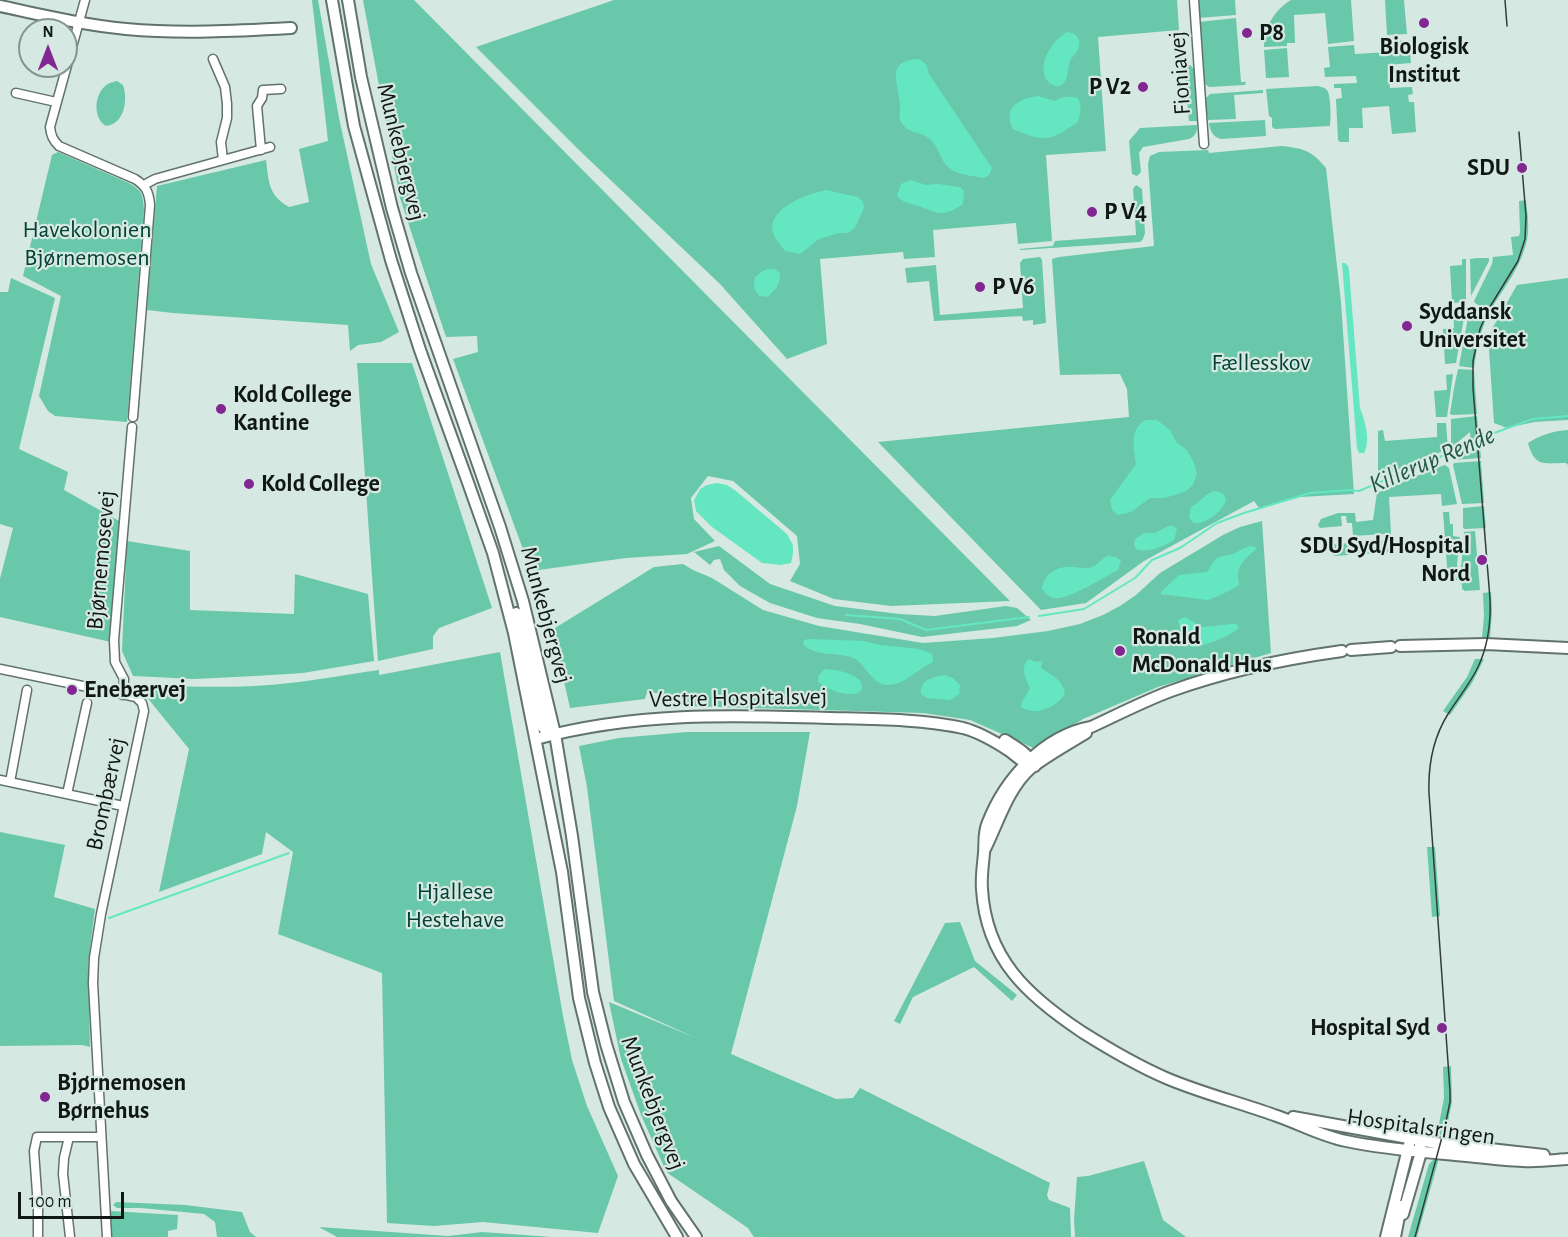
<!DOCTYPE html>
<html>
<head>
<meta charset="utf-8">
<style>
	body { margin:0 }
	#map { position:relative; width:1568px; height:1237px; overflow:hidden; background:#d5e8e1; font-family:"Alegreya Sans",sans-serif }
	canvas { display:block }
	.north { position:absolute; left:18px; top:18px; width:60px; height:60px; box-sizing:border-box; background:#d5e8e1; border:2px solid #86948f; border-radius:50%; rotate:0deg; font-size:16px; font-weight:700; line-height:24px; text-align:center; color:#101715 }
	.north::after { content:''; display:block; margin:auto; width:21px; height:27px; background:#822692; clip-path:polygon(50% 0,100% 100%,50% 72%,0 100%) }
	.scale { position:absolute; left:18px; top:1192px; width:106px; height:27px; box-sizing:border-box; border:3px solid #101715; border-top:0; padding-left:8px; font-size:18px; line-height:21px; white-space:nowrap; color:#101715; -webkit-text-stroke:4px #d5e8e1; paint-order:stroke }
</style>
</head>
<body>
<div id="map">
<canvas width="1568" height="1237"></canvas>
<div class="north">N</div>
<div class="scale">100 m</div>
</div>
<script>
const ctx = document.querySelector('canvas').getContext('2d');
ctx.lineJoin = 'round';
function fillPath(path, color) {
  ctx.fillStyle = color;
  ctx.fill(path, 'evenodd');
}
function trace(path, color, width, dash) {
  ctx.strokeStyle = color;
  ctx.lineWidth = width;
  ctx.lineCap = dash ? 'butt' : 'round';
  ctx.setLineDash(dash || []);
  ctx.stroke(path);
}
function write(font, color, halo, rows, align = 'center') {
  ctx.font = font + ' "Alegreya Sans",sans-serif';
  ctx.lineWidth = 4.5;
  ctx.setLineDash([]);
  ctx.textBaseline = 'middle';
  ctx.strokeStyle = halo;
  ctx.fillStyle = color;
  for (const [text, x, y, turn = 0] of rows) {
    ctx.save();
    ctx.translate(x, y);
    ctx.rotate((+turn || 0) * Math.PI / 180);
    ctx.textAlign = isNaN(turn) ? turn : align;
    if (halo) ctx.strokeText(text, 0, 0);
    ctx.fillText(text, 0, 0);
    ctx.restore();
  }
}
const green = new Path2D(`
	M312,0h6l21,118 32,146 28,68 -18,10 -23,3 -8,6 -2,-26 -175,-12 -26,-3 10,-124 109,-26c3,22 2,35 23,47l20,-5 -10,-53 29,-8z
	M363,0h51l596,601 -119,5 -57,-7 -44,-18 10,-17 -3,-28 -64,-55 -25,-5 -17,22 3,21 21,22 -28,13 -61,4 -95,13 -78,-212 25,-7 -1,-16 -31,1 -46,-139z
	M614,0h563l2,30 -81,7 8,114 -60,4 6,86 -34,3 -2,-21 -83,7 2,27 -31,2 -1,-7 -83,7 7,85 -40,15 -67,-75 -140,-133 -104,-104z
	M1197,0h38l1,15 -38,3z
	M1291,0h60l3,41 -26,3 -3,-31 -31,2 1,28h-8v3l-23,1c1,-20 9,-36 27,-47z
	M1385,0h19l3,34 -20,1z
	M1236,18l5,64h5l-1,3 -36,2 -6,-5 -4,-60z
	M1409,40l2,23 -23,2 2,23 22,-1 1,7 -5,1 1,7h5l2,30 -24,2 -3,-28 -27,2 1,20h-14v14h-9l-2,-2 -2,-41 6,-1 -1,-10h-7v-4l23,-1 -1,-7 -31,1 -1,-9 6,-1 -2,-20 26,-2 1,9 33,-2v-10z
	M1287,48l2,29 -23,1 -2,-28z
	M1187,65h3l4,4 3,52h-8l-5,-53z
	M117,81l6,4c5,14 2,39 -17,41 -14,-8 -12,-34 2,-42 3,-2 6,-2 9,-3z
	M1318,86c3,1 6,1 9,4 4,5 4,29 3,36l-55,3 -3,-2v-9l-3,-2 -3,-27z
	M1263,90v3l-29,2 2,24 -28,1 -3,-21 5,-5z
	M1265,120l1,16 -45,3c-8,-2 -11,-8 -12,-16z
	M1197,125c0,7 -1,11 -8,14l-46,8 -4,6 2,19 -4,4 -5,-2 -3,-33 11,-13z
	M1282,146c23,3 29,4 44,22l15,134 13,192 -54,3 -41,11 -5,-7 -110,60 -58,42 -45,7 -163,-168 251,-25 -2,-28 -7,-15 -60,1 -8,-116 7,-2 95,-11 -6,-82 2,-8 9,-4 49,-2 1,3z
	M58,152l71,31c13,8 14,11 15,26l-17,213 -72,-6 -7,-5 -9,-15 22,-100 -38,-20 29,-121z
	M1136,185l6,4 3,44 -2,6 -3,3 -119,8 -2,-1 34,-3 2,-5 81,-6 -3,-46z
	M1526,200c1,11 3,22 2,33 -3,29 -24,55 -39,79l-14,-9 -1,-2 18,-37 1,-7 20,-2 -2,-18 8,-1 1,-4 -1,-31z
	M1040,257l2,3 4,63 -13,2v-5l-10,1 -1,-5 -88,5 -5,-40 -22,2 -2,-15 31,-3 4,50 83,-7 -3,-45 3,-4z
	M1477,258h12v3l-18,35 -1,-37z
	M1462,259h4v43l-14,1 -2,-37 12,-1z
	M11,278l44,20 -36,151 49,23 -4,18 57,32 -10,120 -111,-25v-38l13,-51 -13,-4v-232h8z
	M1568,278v142l-34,2 -27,6 -13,-5 -5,-74 3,-20 25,-44z
	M1471,305l17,9 -10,27 -4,27 -15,-2 10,-54z
	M1453,312h12l-9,51 -11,1 -2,-35 11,-1z
	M357,363h55l80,245 -53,20 -6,8v13l-55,12z
	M1458,369l16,1 3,44 -25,1 -2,-1 4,-26z
	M1453,374l-6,43h-11l-2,-26 13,-1 -1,-15z
	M1477,416l4,42 -28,2v-5l18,-11 -1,-12 -19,16v-29z
	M1437,423h9l2,26 -70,29v-47l5,-1 2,11 52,-4z
	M1568,430v35l-2,-2c-22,0 -31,5 -38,-20 12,-8 25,-12 40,-13z
	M1481,461l3,42 -22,1 -9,-39 1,-2z
	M1445,465l4,3 8,36 -15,2 -1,-12 -52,3 3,55 -58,4 -7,-11 58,-5v-6l-32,2 -1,-13h-5l-1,-7h-5l1,10 -22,2 -2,-3 3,-6 17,-6h17l1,9 17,-2 4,-27 56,-24z
	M1484,506l2,22 -21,1 -2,-1v-20z
	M1443,512h6l1,12h3v12l7,1 -3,27 1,16h-10z
	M1262,521l9,132 -113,34 -75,32 -47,30 -66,-29 -47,-7 -238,-7v-10l-38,-4 -2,7 -75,9 -15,-67v-13l99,-61 29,-3 10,6 19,8 51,32 56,16 104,17 70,-5 55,-7 32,-7 23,-9 17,-9 16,-11 24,-22 63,-38 17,-8z
	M1475,531l5,59 -15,1 -3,-2 -1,-20 3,-37z
	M127,541l63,10v59l104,4 1,-40 73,20 6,67 -71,12 -48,3 -61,3 -61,-3 -11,-25z
	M719,546l51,38 65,22 64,8 36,2 71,-10 11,2 14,12 -14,6 -95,11 -62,-13 -43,-6 -47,-15 -30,-17 -16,-16 -4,-11 -6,1 -4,5 -16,-13z
	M1491,592l1,20 -2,26h-8l2,-22 -1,-23z
	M500,652l63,364 9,44 15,46 31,70 -20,57 -115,-11 -49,4 -47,-3 -5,-250 -104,-39 15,-82 -27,-20 -4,22 -103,38 30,-143 -52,-64c39,1 78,3 117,1 42,-2 83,-10 125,-16v5z
	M1475,659h9l-12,24 -22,32 -7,-4 24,-34z
	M687,732h123l-13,74 -66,248 105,45 17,-1 7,-10 190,95 -3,12 2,5 21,8 1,29h-317l-6,-9 -79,-54 -4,-5 -24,-54 -20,-56 -12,-57 87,36 -82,-37 -27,-214 -8,-41 40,-8z
	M0,832l65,13 -11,52 41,12 -7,55 2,83 -8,-2 -82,1z
	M1427,847h8l5,69 -8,1z
	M960,922l15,39 42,34 -5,6 -38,-34 -61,30 -13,27 -6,-3 51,-98z
	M1451,1066l1,36 -7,34 -8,-2 7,-36 -1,-31z
	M1439,1158l-22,79h-9l21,-73 4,-4z
	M1144,1161l19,59 23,17h-111l-1,-17 3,-43 11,-1z
	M116,1202l69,3 57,7 8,20 6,5h-39l-2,-15 -11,-8 -63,-6h-24l-4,-3z
	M110,1211l68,4 -1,14 -9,2v6h-57z
	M319,1227l129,9 34,-4 70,5h-215z`);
const water = new Path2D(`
	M1067,32c11,1 16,9 10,19 -1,3 -4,5 -6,8 -4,7 -2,21 -9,26 -4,2 -6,1 -9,0 -11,-4 -11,-20 -7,-29 5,-11 12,-18 21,-24z
	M919,59l7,5 3,10 63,94 -3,7 -5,3c-11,-2 -27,-3 -36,-11 -8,-7 -9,-22 -21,-30 -7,-5 -18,-4 -24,-12 -6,-7 -2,-14 -3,-22 -2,-22 -15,-42 19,-44z
	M1038,96l17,5c8,-5 13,-5 23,-3 4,8 3,17 -1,25 -9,5 -21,15 -31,15 -10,1 -23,-5 -33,-9 -11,-22 6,-30 25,-33z
	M911,180l15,5 12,-1 22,3 4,4 -1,13c-21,14 -25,9 -45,2 -9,-3 -15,-3 -21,-10l4,-12z
	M826,190l32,7 5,5 1,6 -9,20 -7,5h-9l-20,6 -19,15 -15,-3c-3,-5 -9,-10 -11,-16 -10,-26 33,-41 52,-45z
	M1342,263h3l3,3 1,4 11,138c5,13 11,33 4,45h-5l-2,-5z
	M767,269h7l6,4c0,12 -4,17 -13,24l-8,-1 -5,-8 1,-11 6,-5z
	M1146,420h11l13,10 6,12 11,8 7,13 3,11 -4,11 -7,6 -21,7h-15l-19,14 -13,3 -6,-5 -2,-10 26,-36c-2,-16 -7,-36 10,-44z
	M717,483l10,2 9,6 51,43 6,11v9l-2,9 -10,2 -19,-2 -50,-36 -16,-16 -2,-11 6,-11 7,-4z
	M1215,491c28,5 -6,33 -18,32 -5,0 -5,-2 -8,-5l2,-11c10,-5 14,-14 24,-16z
	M1168,526h5l4,3 -3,11c-12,7 -23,12 -37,10l-3,-5 1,-6 9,-6h11z
	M1251,546l6,2c-8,8 -18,14 -19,26 0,4 1,8 1,11 -5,4 -25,13 -31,15l-47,-6v-2l18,-17 28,-3c4,-4 4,-8 8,-12 4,-5 12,-4 18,-6 7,-3 11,-7 18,-8z
	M1107,556l9,1 5,4 -3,9c-14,7 -49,30 -64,28 -5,-1 -9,-5 -12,-9 1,-15 16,-24 31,-22 6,0 13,3 19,0 5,-2 10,-8 15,-11z
	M1185,617l17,10 30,-3h5l2,4c-8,8 -36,19 -48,19 -4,-6 -12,-20 -13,-27z
	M809,639l55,2 16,4 40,4 12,5 1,5v3c-15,6 -27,23 -46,23 -17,-1 -21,-23 -36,-28 -13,-4 -41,-1 -48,-14l1,-3z
	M1028,659l8,3 6,-1 -1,7c12,9 21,10 24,26 -8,13 -30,23 -44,13l1,-5 8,-14c-4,-9 -10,-20 -2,-29z
	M824,669c14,1 26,3 37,12l1,7 -2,4c-13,6 -32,-2 -42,-10l1,-7z
	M944,675l9,3 7,7 -1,9 -9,6 -23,-2 -6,-4c-2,-14 12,-17 23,-19z`);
const stream = new Path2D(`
	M846,615l54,4 26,11 103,-13
	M1039,616l45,-7 51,-31 17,-18 28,-12 37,-25 27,-10 66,-20 41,-3 8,1 97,-41 13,-8 64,-23 35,-3
	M109,918l180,-65`);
const minor = new Path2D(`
	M85,0l-35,127c1,9 3,13 9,19l76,33c11,7 14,13 15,26l-17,212
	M1194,0l10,144
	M213,59l12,28 2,17v14l-6,24 2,18
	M16,93l40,9
	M261,150l-4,-44 5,-8 1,-8 18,-1
	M144,185l11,-6 115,-32
	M0,669l136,28 6,6 2,8 -43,203 -7,44 -1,25 14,254
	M123,695l1,-16 -9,-17 -1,-22 18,-213
	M0,780l123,26
	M10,782l17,-92
	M67,794l20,-91
	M69,1137l-5,21 -1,16 7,63
	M38,1237v-30l-4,-56 3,-14h64`);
const tertiary = new Path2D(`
	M332,0l22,126 37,134 29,90 46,127 27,76 21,80 48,239 17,126 16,65 14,44 25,57 43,73
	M348,0l13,77 31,131 19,65 89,254 23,74 32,133 17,102 21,156 13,52 18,58 23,53 24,46 25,36
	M0,6c42,9 84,19 126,23 55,5 110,2 165,-1
	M516,613l11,37 16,77 3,4 9,3
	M1400,646l86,-2 82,4
	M1351,650l40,-3
	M1342,651c-58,8 -116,20 -171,40 -27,10 -54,24 -80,36 -48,9 -86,52 -103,95 -5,11 -3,20 -4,31 -1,12 -3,24 -2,36 4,70 46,107 100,143 27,17 54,33 84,46 35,15 72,24 108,37 24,8 47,21 72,26 33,7 66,10 99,13 26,2 52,6 78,7 15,1 30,-1 45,-2
	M536,739c99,-27 194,-24 295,-21 42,1 91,1 132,10 16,4 31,13 45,22 10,7 14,13 27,16
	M1005,740c11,7 22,13 29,24
	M985,849c13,-26 23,-61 46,-81 17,-13 37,-24 55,-35
	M1293,1117l143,26 108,12
	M1403,1214l16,-55 2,-7 -1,-7
	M1386,1237l23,-92
	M1395,1237l6,-31`);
const tram = new Path2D(`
	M1505,0l2,26
	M1415,1237l30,-111 5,-24v-11l-21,-298c-1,-28 4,-55 19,-79 10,-16 22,-30 30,-47 10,-21 13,-44 12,-68l-17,-211v-27l7,-32 8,-19 30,-49 7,-22 1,-23 -7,-84`);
const markers = [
	[1424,23,6,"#822692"],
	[1247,33,6,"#822692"],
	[1143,87,6,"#822692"],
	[1522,168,6,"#822692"],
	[1092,212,6,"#822692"],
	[980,287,6,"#822692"],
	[1407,326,6,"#822692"],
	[221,409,6,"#822692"],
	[249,484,6,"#822692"],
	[1482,560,6,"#822692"],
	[1120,651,6,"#822692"],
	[72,690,6,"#822692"],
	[1442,1028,6,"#822692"],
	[45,1097,6,"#822692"]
];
const poiNames = [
	["P8",1259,33],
	["Biologisk",1424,47,"center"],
	["Institut",1424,75,"center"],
	["P V2",1131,87,"right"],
	["SDU",1510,168,"right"],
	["P V4",1104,212],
	["P V6",992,287],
	["Syddansk",1419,312],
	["Universitet",1419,340],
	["Kold College",233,395],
	["Kantine",233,423],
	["Kold College",261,484],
	["SDU Syd/Hospital",1470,546,"right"],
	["Nord",1470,574,"right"],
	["Ronald",1132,637],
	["McDonald Hus",1132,665],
	["Enebærvej",84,690],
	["Hospital Syd",1430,1028,"right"],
	["Bjørnemosen",57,1083],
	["Børnehus",57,1111]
];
const streetNames = [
	["Fioniavej",1180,73,-94],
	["Munkebjergvej",401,152,76],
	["Bjørnemosevej",101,560,-85],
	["Munkebjergvej",546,615,75],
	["Vestre Hospitalsvej",738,698,-1],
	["Brombærvej",106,794,-78],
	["Munkebjergvej",653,1103,69],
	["Hospitalsringen",1421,1127,8]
];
const parkNames = [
	["Havekolonien",87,230],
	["Bjørnemosen",87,258],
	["Fællesskov",1261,363],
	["Hjallese",455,892],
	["Hestehave",455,920]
];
const waterNames = [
	["Killerup Rende",1432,460,-23]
];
fillPath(green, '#69c7aa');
fillPath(water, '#64e7c1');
trace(stream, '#64e7c1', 2);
trace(minor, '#62726c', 11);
trace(tertiary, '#62726c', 14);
trace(minor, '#fff', 8);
trace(tertiary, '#fff', 10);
trace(tram, '#333c3a', 1.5);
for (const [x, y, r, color] of markers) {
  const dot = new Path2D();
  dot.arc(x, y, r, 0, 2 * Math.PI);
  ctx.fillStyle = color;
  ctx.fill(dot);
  trace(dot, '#d5e8e1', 2);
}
write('bold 24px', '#101715', '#d5e8e1', poiNames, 'left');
write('24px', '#101715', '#d5e8e1', streetNames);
write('24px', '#034032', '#d5e8e1', parkNames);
write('italic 26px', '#225849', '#d5e8e1', waterNames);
</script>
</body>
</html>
